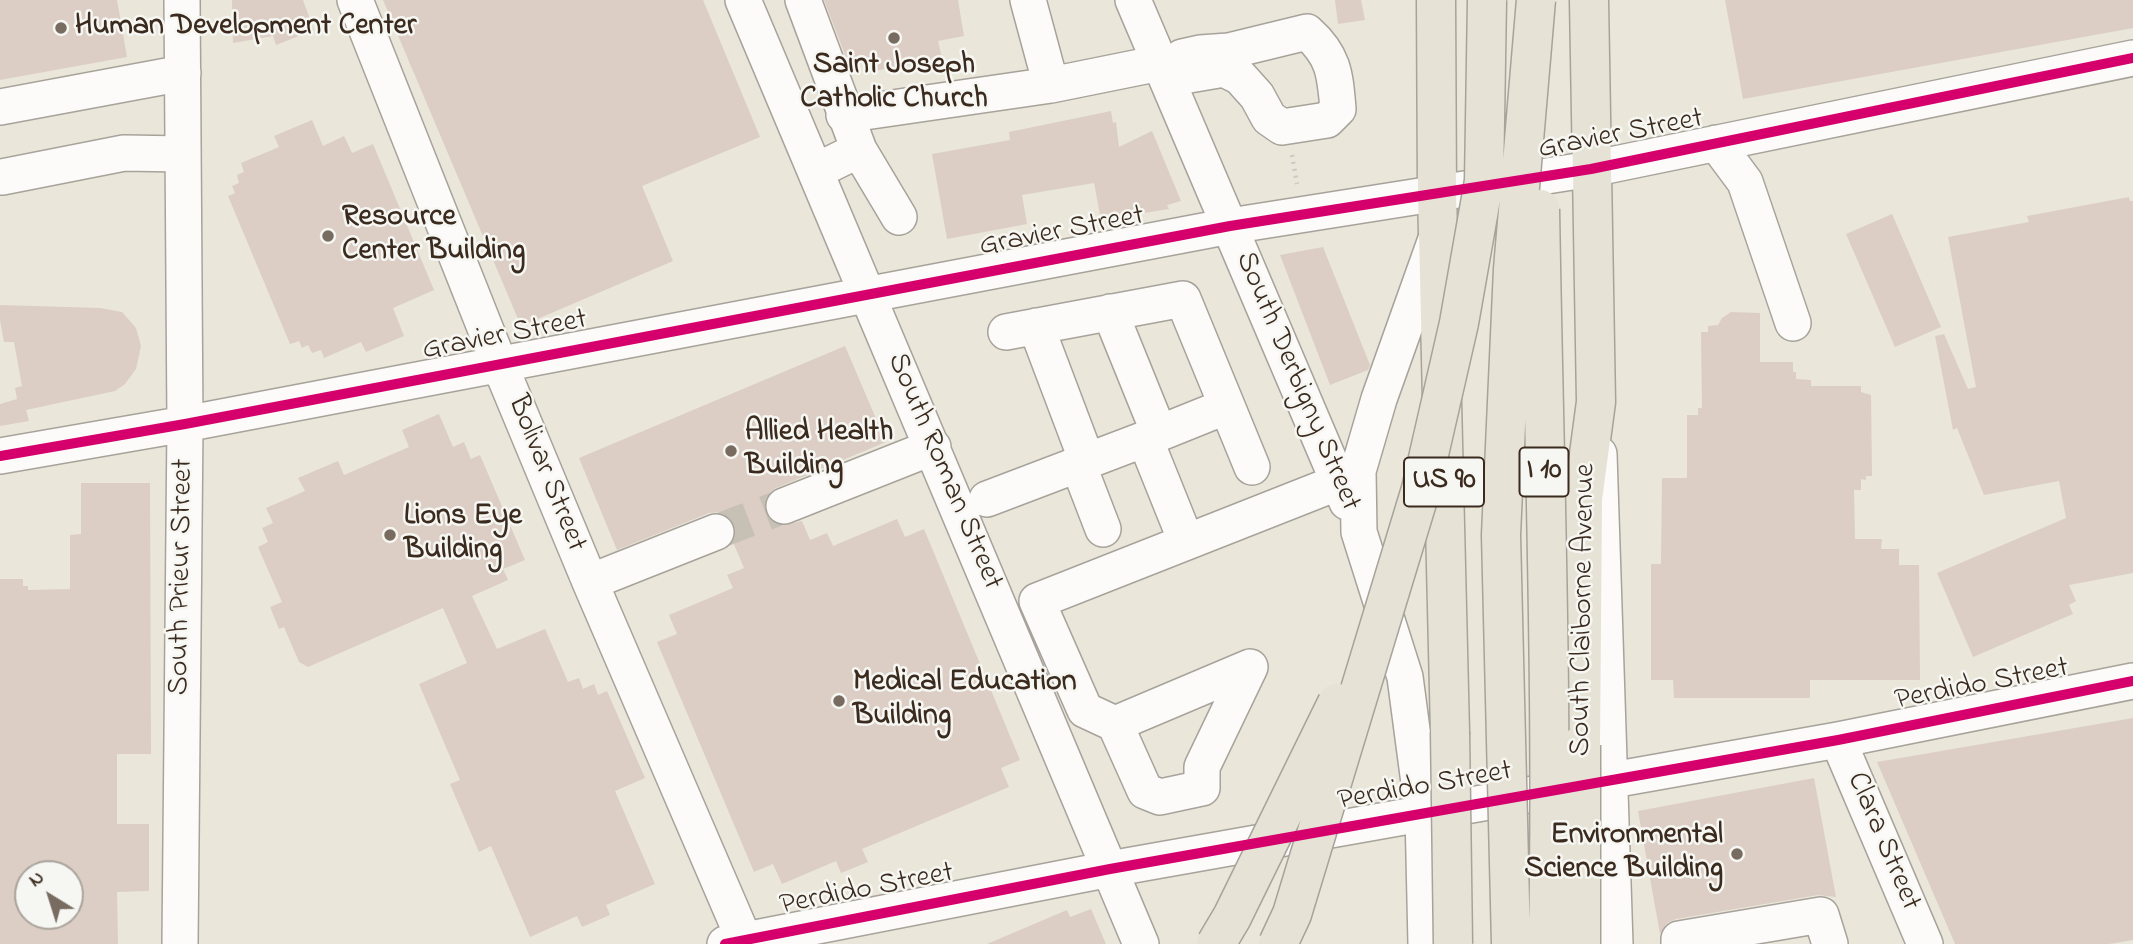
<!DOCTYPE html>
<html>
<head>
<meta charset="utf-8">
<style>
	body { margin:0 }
	#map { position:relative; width:2133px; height:944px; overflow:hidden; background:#eae6da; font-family:"Indie Flower",sans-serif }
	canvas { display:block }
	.north { position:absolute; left:14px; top:860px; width:70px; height:70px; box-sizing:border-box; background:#f6f6f2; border:2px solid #aba49d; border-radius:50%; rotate:322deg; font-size:19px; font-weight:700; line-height:28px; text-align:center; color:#3b2a1e }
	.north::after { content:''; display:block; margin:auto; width:24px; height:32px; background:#786c60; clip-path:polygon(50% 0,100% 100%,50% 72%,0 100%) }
</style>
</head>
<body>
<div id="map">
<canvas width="2133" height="944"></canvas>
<div class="north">N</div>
</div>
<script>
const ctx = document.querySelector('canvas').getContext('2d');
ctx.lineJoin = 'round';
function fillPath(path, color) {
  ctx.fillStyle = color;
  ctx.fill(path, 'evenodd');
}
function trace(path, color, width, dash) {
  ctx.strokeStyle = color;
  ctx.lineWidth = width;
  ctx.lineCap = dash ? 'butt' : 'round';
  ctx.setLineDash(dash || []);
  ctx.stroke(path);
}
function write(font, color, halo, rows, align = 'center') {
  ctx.font = font + ' "Indie Flower",sans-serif';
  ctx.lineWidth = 5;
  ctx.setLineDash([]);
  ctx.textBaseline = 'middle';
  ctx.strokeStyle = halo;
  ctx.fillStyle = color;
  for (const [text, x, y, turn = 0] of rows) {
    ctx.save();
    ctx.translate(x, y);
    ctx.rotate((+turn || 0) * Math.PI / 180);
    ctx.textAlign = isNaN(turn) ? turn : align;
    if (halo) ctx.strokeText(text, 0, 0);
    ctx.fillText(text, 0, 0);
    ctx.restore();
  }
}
const building = new Path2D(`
	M0,0h117l10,57 -127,23z
	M232,0h71l11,30 -38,15 -3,-9 -40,7z
	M383,0h320l57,137 -118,49 31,75 -152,65z
	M824,0h134l6,36 -26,5 4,17 -73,14 -3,-16 -19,4z
	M1335,0h26l4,20 -27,4z
	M1725,0h408v28l-390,71z
	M1111,111l2,12 3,-1 3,25 33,-16 29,70 -14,4 2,4 -68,11 -7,-37 -72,12 5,29 -80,15 -15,-85 78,-14 -1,-8z
	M312,120l11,26 21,-10 8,17 21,-9 61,146 -41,18 11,28 -38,16 -5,-10 -37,16 -3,-8 -9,3 -4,-8 -6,3 -3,-7 -9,3 -62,-148 7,-3 -3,-7 7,-3 -2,-8 7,-3 -3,-9 38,-16 -5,-11z
	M2129,197l1,4h3v372l-64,12 7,16 -7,4 4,9 -100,43 -36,-84 129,-55 -7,-37 -75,14 -27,-67 -4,2 -18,-94 9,-2 24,55 8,-2 -28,-150 81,-15 -2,-6z
	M1892,214l49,113 -46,20 -49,-113z
	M1323,247l47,118 -2,5 -38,15 -50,-130z
	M0,305l100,3 22,4 14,16 5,18 -5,23 -11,15 -10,7 -89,19 3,11 -29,5v-22l17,-5 -2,-11 7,-2 -8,-44h-10l-4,-22z
	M1731,312l29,1v49h33v10h3v7l15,1v6h50v6l10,3 1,81h-6v4l-5,-1v11h-7l1,49h27l-1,10h18v16h20l1,115h-110v18h-136l-1,-18h-22v-116h10l1,-86h25v-63h11v-7h4l-1,-76h7v-6l10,-1 4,-7z
	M845,346l41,96 -110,46 -7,5 -5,9 2,12 6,8 8,4 22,-5 8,19 17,-7 6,13 64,-27 8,18 19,-8 96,231 -19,8 8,19 -147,62 6,13 -27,11 -5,-12 -54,23 -9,-20 -19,8 -97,-230 20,-8 -8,-19 64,-27 -6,-13 17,-7 -11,-26 3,-8 -2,-10 -6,-8 -8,-4 -11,1 -92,37 -38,-92z
	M439,414l14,33 11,-5 7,17 9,-4 45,105 -22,9 5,11 -36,16 25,53 48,-20 23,53 11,-4 4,11 11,-5 4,11 9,-4 38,87 -30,13 40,93 -49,21 4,10 -28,12 -5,-11 -47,21 -39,-91 -12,6 -29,-68 10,-4 -41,-96 48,-21 -24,-55 -135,59 -9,-5 -15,-35 -5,2 -9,-22 12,-5 -24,-55 10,-5 -6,-14 11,-5 -7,-15 39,-17 -7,-13 40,-17 6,14 65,-28 -7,-17z
	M81,483h69l1,271h-34v70h32v67l-32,1 1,52h-118v-365h23v7h5v4l42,-1v-54l11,-1zM28,874h42v42h-42z
	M2133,718v222l-24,4h-154l-78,-182z
	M1814,778l22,119 -18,-2 -142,24 -9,4 -7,11 -22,-123z
	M1091,909l15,35h-119l80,-34 3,7z`);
const minorTunnel = new Path2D(`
	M716,532l68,-26`);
const path = new Path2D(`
	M1292,155l5,29`);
const minor = new Path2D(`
	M355,0l144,363 91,219 156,362
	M743,0l398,944
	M803,0l56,150 -43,21
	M1028,0l23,85
	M1133,0l214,502
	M1165,73l10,-3 14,5 35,-6 16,8 17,19 12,22 13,9 45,-7 11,-11c-3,-35 -4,-53 -31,-77l-78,19 -29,2 -18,4 -7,13
	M0,107l183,-34
	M844,115l207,-30 109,-22
	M1716,143l29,39 48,141
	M859,150l40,67
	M2,177l122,-24 59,1
	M1110,312l49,121
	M1036,326l51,135
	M1006,332l177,-33 44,107 -82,33 41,102
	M1227,406l25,61
	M1599,454l16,490
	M0,456l185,-32 1045,-198 361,-57 542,-111
	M1078,464l25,65
	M987,499l158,-60
	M784,506l149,-59
	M590,582l126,-50
	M1115,724l30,67 15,6 42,-9v-21l48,-100 -135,57 -30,-14 -48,-109 302,-119
	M1838,740l87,204
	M180,944l5,-520 -3,-424
	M725,944l385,-75 728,-129 295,-59
	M1426,944l-3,-131 -18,-136 -46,-145 -1,-61 21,-72 57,-160
	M1679,944v-5l142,-24 9,29`);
const major = new Path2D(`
	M1436,0l1,193 13,539
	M1581,745l2,-246 13,-97 -7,-402`);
const majorBridge = new Path2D(`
	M1450,732l3,212
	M1581,745v199`);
const highwayBridge = new Path2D(`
	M1540,209c4,245 13,490 8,735
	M1216,944l16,-27 105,-214
	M1278,944l14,-30 129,-425 38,-166 25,-142 3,-181
	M1511,944l-10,-409 12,-266 23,-269`);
const cycleway = new Path2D(`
	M0,456l185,-32 1045,-198 361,-57 542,-111
	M725,944l385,-75 728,-129 295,-59`);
const markers = [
	[61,28,7,"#786c60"],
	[894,38,7,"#786c60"],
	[328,236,7,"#786c60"],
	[731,451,7,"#786c60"],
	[390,535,7,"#786c60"],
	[839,701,7,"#786c60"],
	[1737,854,7,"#786c60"]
];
const shields = [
	[1544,472,49],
	[1444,482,80]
];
const shieldNames = [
	["I 10",1544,472],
	["US 90",1444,482]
];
const poiNames = [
	["Human Development Center",75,28],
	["Saint Joseph",894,67,"center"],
	["Catholic Church",894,101,"center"],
	["Resource",342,219],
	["Center Building",342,253],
	["Allied Health",745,434],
	["Building",745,468],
	["Lions Eye",404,518],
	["Building",404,552],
	["Medical Education",853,684],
	["Building",853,718],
	["Environmental",1723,837,"right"],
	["Science Building",1723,871,"right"]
];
const streetNames = [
	["Gravier Street",1621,136,-11],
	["Gravier Street",1062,233,-11],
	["Gravier Street",505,337,-11],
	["South Derbigny Street",1296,382,67],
	["South Roman Street",943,472,67],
	["Bolivar Street",545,474,68],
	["South Prieur Street",183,577,-89],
	["South Claiborne Avenue",1585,610,-89],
	["Perdido Street",1982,686,-11],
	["Perdido Street",1425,788,-10],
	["Clara Street",1882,842,67],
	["Perdido Street",867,891,-11]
];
fillPath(building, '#dccec5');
trace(minorTunnel, '#c7c0b4', 35, [35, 18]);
trace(minor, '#a7a39b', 38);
trace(major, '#a7a39b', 41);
trace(path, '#cbcac6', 4.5, [2, 5]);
trace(minor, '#fcfbf9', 35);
trace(major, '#e6e2d5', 38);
trace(majorBridge, '#a7a39b', 41, []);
trace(highwayBridge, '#a7a39b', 41, []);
trace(majorBridge, '#e6e2d5', 38);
trace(highwayBridge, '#e6e2d5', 38);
trace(cycleway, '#d6006c', 10);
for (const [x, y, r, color] of markers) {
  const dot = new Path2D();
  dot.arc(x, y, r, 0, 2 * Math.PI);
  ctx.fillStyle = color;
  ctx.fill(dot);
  trace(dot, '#f6f6f2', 2.5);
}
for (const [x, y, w] of shields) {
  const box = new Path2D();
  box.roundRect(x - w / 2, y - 24.5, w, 49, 5);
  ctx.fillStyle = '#f6f6f2';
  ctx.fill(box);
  trace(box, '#3b2a1e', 2);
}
write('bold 28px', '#3b2a1e', null, shieldNames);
write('bold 30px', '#3b2a1e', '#f6f6f2', poiNames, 'left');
write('30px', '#3b2a1e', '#f6f6f2', streetNames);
</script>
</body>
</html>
